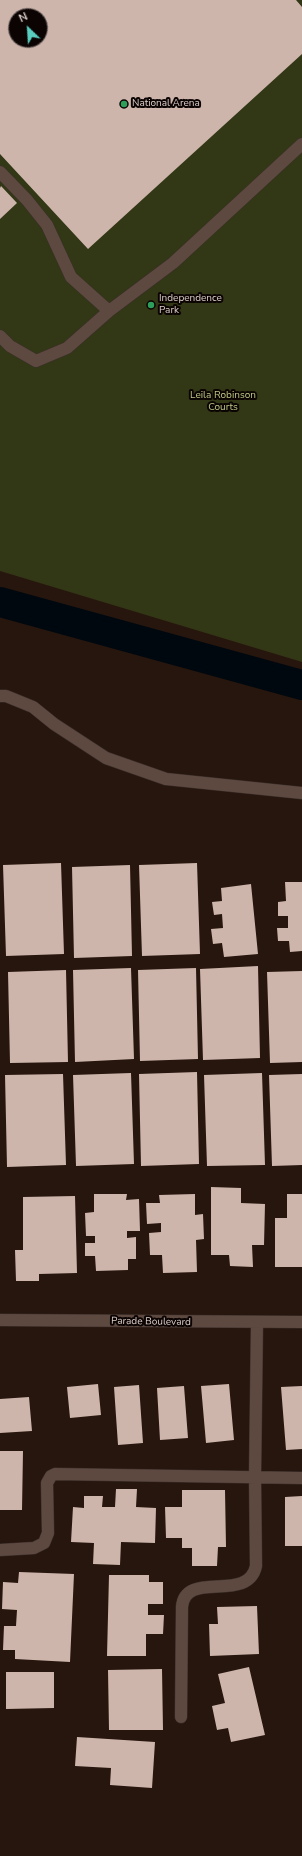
<!DOCTYPE html>
<html>
<head>
<meta charset="utf-8">
<style>
	body { margin:0 }
	#map { position:relative; width:302px; height:1856px; overflow:hidden; background:#27160e; font-family:"Nunito Sans",sans-serif }
	canvas { display:block }
	.north { position:absolute; left:8px; top:8px; width:40px; height:40px; box-sizing:border-box; background:#0b0403; border:1px solid #5f5553; border-radius:50%; rotate:335deg; font-size:11px; font-weight:700; line-height:16px; text-align:center; color:#dccfca }
	.north::after { content:''; display:block; margin:auto; width:14px; height:18px; background:#59cebf; clip-path:polygon(50% 0,100% 100%,50% 72%,0 100%) }
</style>
</head>
<body>
<div id="map">
<canvas width="302" height="1856"></canvas>
<div class="north">N</div>
</div>
<script>
const ctx = document.querySelector('canvas').getContext('2d');
ctx.lineJoin = 'round';
function fillPath(path, color) {
  ctx.fillStyle = color;
  ctx.fill(path, 'evenodd');
}
function trace(path, color, width, dash) {
  ctx.strokeStyle = color;
  ctx.lineWidth = width;
  ctx.lineCap = dash ? 'butt' : 'round';
  ctx.setLineDash(dash || []);
  ctx.stroke(path);
}
function write(font, color, halo, rows, align = 'center') {
  ctx.font = font + ' "Nunito Sans",sans-serif';
  ctx.lineWidth = 4;
  ctx.setLineDash([]);
  ctx.textBaseline = 'middle';
  ctx.strokeStyle = halo;
  ctx.fillStyle = color;
  for (const [text, x, y, turn = 0] of rows) {
    ctx.save();
    ctx.translate(x, y);
    ctx.rotate((+turn || 0) * Math.PI / 180);
    ctx.textAlign = isNaN(turn) ? turn : align;
    if (halo) ctx.strokeText(text, 0, 0);
    ctx.fillText(text, 0, 0);
    ctx.restore();
  }
}
const green = new Path2D(`
	M0,0h302v662l-302,-91zM16,16h24v24h-24z`);
const canal = new Path2D(`
	M0,602l302,83`);
const building = new Path2D(`
	M0,0h296l6,7v47l-214,195 -88,-95zM16,16h24v24h-24z
	M1,186l16,17 -17,16v-31z
	M61,863l3,91 -58,2 -3,-91z
	M197,863l3,91 -58,2 -3,-91z
	M130,865l2,91 -58,2 -2,-91z
	M285,882h17v69l-12,1 -1,-11h-11l-1,-13h11v-12h-10v-14l8,-1z
	M251,884l7,70 -34,3 -2,-14 -9,1 -2,-15 12,-1 -1,-14 -8,1 -2,-13 10,-1 -1,-13z
	M258,966l2,92 -57,2 -3,-91z
	M131,968l3,91 -59,3 -2,-92z
	M196,968l2,91 -58,2 -2,-91z
	M66,970l2,92 -58,1 -2,-91z
	M302,971v91l-32,1 -3,-91z
	M197,1072l2,92 -58,2 -2,-92z
	M131,1073l3,91 -58,2 -3,-91z
	M262,1073l3,92 -58,1 -3,-91z
	M63,1074l3,91 -59,2 -2,-92z
	M302,1074v91l-30,1 -3,-91z
	M211,1187l30,1v15l24,1 -1,41h-12l1,22 -23,-1 -1,-11h-18z
	M94,1194h33l-1,6 13,-1 1,32h-13v7l9,-1v22h-8v11l-32,1 -1,-15h-10v-13h10v-7h-9l-1,-23 9,-1z
	M195,1194v21l8,-1 1,25 -8,1 1,32 -34,1 -1,-18h-12l-1,-22 12,-1v-9l-14,1 -1,-21h14l-1,-8z
	M287,1194h15v73h-27v-49h12z
	M75,1196l2,77 -38,1v7h-23l-1,-31h8v-53z
	M98,1384l3,31 -31,3 -3,-31z
	M229,1384l5,56 -28,3 -5,-57z
	M139,1385l4,58 -25,2 -4,-58z
	M184,1386l4,52 -28,2 -3,-52z
	M302,1386v63l-16,1 -5,-63z
	M29,1397l3,34 -32,2v-34z
	M0,1451h23l-1,59h-22z
	M116,1489h21l-1,18 20,1 -1,35 -34,-1 -1,23 -27,-1 1,-21 -23,-1 2,-35 11,1v-12h19l-1,11h13z
	M182,1490h43l1,57h-8l-1,19h-25v-18h-10v-10h-16l-1,-31h17z
	M302,1496v50h-17v-49z
	M19,1572l55,2 -4,88 -55,-3v-9h-12l1,-24h12l1,-16 -15,-1 1,-27 15,1z
	M109,1575h40v7h14v22h-15v11h16l-1,19h-17v22h-39z
	M257,1606l2,48 -49,2 -1,-32h9l-1,-17z
	M249,1667l16,68 -34,7 -3,-14 -11,2 -5,-24 13,-3 -7,-29z
	M162,1669l1,61h-54l-1,-60z
	M6,1672h48v36l-48,1z
	M77,1737l78,5 -3,46 -42,-3 1,-17 -36,-2z`);
const minor = new Path2D(`
	M0,172l27,28 20,25 24,52 38,34
	M0,336l10,10 26,15 31,-13 42,-37 64,-48 129,-119
	M0,696h6l27,11 21,17 52,34 60,21 136,14
	M0,1320l302,2
	M0,1550l34,-2 10,-5 4,-10 -1,-50 4,-7 4,-2 247,4
	M181,1717l1,-110c3,-38 66,-3 74,-41l-1,-89 2,-154`);
const markers = [
	[124,104,4,"#2e9e5b"],
	[151,305,4,"#2e9e5b"]
];
const poiNames = [
	["National Arena",132,104],
	["Independence",159,299],
	["Park",159,311]
];
const parkNames = [
	["Leila Robinson",223,396],
	["Courts",223,408]
];
const streetNames = [
	["Parade Boulevard",151,1322,1]
];
fillPath(green, '#323715');
trace(canal, '#00080f', 30);
fillPath(building, '#ceb5ab');
trace(minor, '#3c302c', 13);
trace(minor, '#5d4940', 12);
for (const [x, y, r, color] of markers) {
  const dot = new Path2D();
  dot.arc(x, y, r, 0, 2 * Math.PI);
  ctx.fillStyle = color;
  ctx.fill(dot);
  trace(dot, '#0b0403', 1.5);
}
write('10px', '#dccfca', '#0b0403', poiNames, 'left');
write('10px', '#bdc885', '#0b0403', parkNames);
write('10px', '#dccfca', '#0b0403', streetNames);
</script>
</body>
</html>
